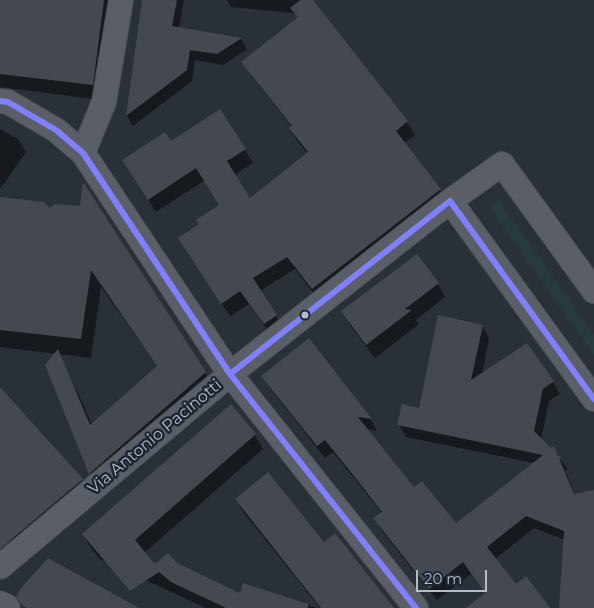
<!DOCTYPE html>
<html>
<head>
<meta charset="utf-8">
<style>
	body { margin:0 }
	#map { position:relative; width:594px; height:608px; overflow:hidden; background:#2a3038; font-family:Montserrat,sans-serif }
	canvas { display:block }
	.scale { position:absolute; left:416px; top:570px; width:71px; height:22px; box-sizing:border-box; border:2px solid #b4bcc9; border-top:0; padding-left:6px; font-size:15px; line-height:18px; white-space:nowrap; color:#b4bcc9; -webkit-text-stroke:4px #1d2633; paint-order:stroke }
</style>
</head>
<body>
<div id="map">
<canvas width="594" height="608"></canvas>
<div class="scale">20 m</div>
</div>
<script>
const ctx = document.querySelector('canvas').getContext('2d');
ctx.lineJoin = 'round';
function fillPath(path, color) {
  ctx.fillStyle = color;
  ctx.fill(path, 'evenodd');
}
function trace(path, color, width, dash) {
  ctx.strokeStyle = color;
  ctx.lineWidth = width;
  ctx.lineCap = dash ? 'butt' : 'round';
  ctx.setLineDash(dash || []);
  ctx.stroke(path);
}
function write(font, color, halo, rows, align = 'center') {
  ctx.font = font + ' Montserrat,sans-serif';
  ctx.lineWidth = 5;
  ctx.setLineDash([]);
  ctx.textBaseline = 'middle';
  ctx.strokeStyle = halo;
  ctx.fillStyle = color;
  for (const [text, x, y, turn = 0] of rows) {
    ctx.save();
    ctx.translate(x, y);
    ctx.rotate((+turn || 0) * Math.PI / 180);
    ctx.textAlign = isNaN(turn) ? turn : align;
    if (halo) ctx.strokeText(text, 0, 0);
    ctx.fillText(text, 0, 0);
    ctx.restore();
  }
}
const green = new Path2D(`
	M499,200l95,135v20l-105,-148z`);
const shadow = new Path2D(`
	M0,0h114l-13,100 -101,-13z
	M143,0h41l-5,28 62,11 6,10 -24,16 -28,-5 -3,21 -59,45 -6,-10z
	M227,0h84l96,122 8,13 -11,8 36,47 7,13 -129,96 -23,-30 -35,22 24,38 -12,7 -23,-32 -19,12 -43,-64 33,-47 -15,-25 -49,32 -33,-51 47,-18 50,-32 33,52 -19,12 15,25 59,-46 -10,-12 -8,-13 2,-2 -41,-52 -8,-13 60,-48 -72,-7z
	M0,129l18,10 8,13 -25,36h-1z
	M44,204l161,169 11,19 -115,100 -11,-18 -41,-101 18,1 11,19 14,32 66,-58 -57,-80 -10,71 -91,-11v-126z
	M438,284l7,13 -29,23 3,4 -44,34 -25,-33 -7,-13z
	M482,326l7,12 -7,37 45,-31 26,38 7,12 -11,7 -8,39 20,20 7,10h-3l10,25 19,-3v116h-34l5,-68 -31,-12 -39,31 21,27 32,22h-73l11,-14 -15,-20 -34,26 -55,-69 -7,-12 7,-6 -49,-61 -8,6 -55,-70 -7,-12 46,-36 62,80 6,11 -11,-2 48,59 41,37 79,-62 -128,-26 -7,-13 21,-15z
	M0,388l82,92 12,20 -71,60 -23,-25z
	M231,406l24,29 8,14 -119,104 11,12 21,-1 65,31 3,-10 73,23h-111l-106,-49 -9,-11 -8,-14z
	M236,500l88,44 68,64h-72l-76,-95z`);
const building = new Path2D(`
	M0,0h104l-11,85 -93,-11z
	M142,0h35l-5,26 70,12 -25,16 -27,-4 -3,20 -61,46z
	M300,0h13l95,121 -12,10 45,58 -129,100 -25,-32 -34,21 24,37 -13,9 -24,-33 -19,13 -43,-66 21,-14 -3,-4 23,-15 -23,-37 -48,32 -26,-40 43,-28 6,9 49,-32 26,40 -19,12 23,37 58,-46 -19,-24 3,-2 -51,-64 57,-45 -8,-9z
	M83,182l123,190 -117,102 -44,-109 13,-16 32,76 67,-59 -66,-96 -10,69 -81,-9v-133l45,5 4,6 7,-4 24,2z
	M417,254l22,29 -34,26 7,1 -46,35 -25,-34z
	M438,315l45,10 -12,55 56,-37 27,38 -11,8 -9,42 17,17 3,-2 3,8 5,5 -3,-1 15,36 20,-4v118h-35l5,-77 -38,-15 -39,31 29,37 10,-8 24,32h-84l19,-15 -22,-31 -34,27 -56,-71 9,-6 -28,-36 -29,-36 -8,6 -56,-70 48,-38 63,81 -14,-2 56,70 8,-6 34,42 87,-68 -146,-30 5,-21 17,4z
	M0,387l83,92 -83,70z
	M231,404l25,30 -121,106 20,24 13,-11 9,10 63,30 3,-10 65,21v4h-82l-55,-26 -12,-10 -29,19 -48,-57z
	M268,472l56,70 11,-9 59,75h-73l-86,-109z
	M48,558l91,50h-112l-6,-4 -2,-4 -3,-3 6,-10z`);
const street = new Path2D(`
	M0,101l8,1 48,28 27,23 147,221 186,234
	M83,153l21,-51 17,-102
	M450,201l52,-37 92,127
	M0,567l230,-193 220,-173 144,198`);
const secondary = new Path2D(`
	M0,605l6,3`);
const bus1 = new Path2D(`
	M0,101l8,1 48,28 27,23 147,221 186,234
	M230,374l220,-173 144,198`);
const markers = [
	[305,315,4.5,"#b4bcc9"]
];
const streetNames = [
	["Via Antonio Pacinotti",155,437,-40]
];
fillPath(green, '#273a3e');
fillPath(shadow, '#0007');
fillPath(building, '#444950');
trace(street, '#484c53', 26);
trace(secondary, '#484c53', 29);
trace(street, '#5a5e66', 24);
trace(secondary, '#595d64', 28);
trace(bus1, '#8080ff', 6);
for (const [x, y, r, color] of markers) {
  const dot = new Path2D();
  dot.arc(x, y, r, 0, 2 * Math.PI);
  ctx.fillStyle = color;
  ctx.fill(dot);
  trace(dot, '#1d2633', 2);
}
write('16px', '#b4bcc9', '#1d2633', streetNames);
</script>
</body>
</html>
